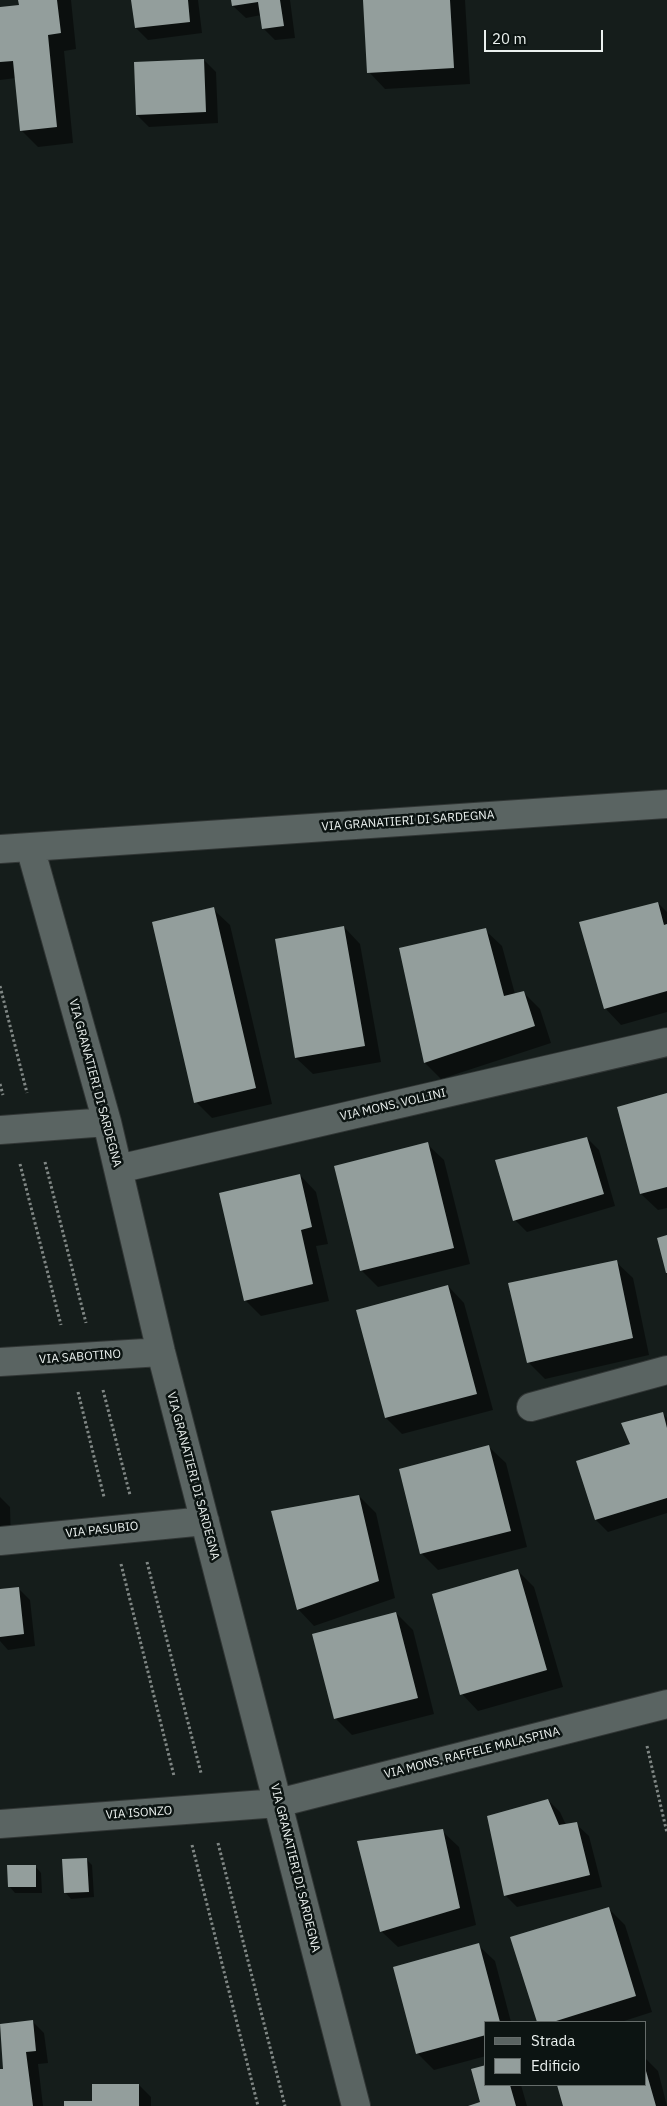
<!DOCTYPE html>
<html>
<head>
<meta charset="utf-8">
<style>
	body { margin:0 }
	#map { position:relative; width:667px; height:2106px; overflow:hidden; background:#151d1b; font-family:"IBM Plex Sans",sans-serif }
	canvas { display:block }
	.legend { position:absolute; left:484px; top:2021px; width:162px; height:65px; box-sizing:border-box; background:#0c1412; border:1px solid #656c6a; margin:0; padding:6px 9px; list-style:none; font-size:15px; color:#ebf1ef }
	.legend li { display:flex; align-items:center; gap:10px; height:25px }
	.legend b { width:25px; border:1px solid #656c6a }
	.scale { position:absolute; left:484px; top:30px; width:119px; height:22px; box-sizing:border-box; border:2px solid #ebf1ef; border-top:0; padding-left:6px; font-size:15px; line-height:18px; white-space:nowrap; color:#ebf1ef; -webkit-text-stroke:4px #0c1412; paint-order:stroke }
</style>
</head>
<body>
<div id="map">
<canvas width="667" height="2106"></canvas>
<ul class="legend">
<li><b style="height:6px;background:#5a6462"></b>Strada</li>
<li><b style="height:14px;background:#939e9c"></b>Edificio</li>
</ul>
<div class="scale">20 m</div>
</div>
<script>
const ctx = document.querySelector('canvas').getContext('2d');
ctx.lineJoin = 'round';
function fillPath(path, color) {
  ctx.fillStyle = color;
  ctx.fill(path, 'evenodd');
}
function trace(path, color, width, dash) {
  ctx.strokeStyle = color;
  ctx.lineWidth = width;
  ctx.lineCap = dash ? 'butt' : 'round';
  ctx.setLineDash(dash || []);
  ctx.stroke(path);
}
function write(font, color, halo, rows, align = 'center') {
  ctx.font = font + ' "IBM Plex Sans",sans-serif';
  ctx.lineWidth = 5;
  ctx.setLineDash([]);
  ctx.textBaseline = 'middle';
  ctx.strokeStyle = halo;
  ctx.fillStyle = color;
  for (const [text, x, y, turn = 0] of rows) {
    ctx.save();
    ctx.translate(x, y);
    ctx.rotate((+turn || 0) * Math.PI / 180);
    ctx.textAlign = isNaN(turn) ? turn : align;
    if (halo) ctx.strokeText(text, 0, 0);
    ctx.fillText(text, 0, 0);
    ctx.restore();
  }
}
const shadow = new Path2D(`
	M19,0h52l5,49 -12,2 9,92 -35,4 -16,-16 -6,-53 -16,2v-71l20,-2z
	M133,0h65l4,33 -54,7 -12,-12z
	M233,0h57l5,38 -20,2 -12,-12 -2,-13 -15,3 -13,-12z
	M364,0h101l5,84 -85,5 -16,-17z
	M204,60l12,12 2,51 -69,4 -12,-12z
	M658,903l9,9v100l-46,13 -16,-17z
	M213,909l17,16 42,179 -60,14 -16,-16z
	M344,927l16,17 21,118 -68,12 -17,-16z
	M485,930l17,16 13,48 8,-2 17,17 11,34 -110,36 -16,-16 -24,-115z
	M667,1095v113l-9,2 -17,-16 -23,-86z
	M587,1138l12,12 16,56 -88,26 -12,-12z
	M427,1144l17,16 26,104 -92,23 -16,-16z
	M300,1175l16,17 12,52 -12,2 13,55 -68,15 -16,-16z
	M616,1262l17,16 16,77 -104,24 -17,-17z
	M448,1286l16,17 29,107 -91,24 -16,-16z
	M662,1413l5,5v95l-59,19 -12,-12 -18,-59 53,-16z
	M489,1447l17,16 21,84 -89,23 -16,-16 -22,-84z
	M359,1496l17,17 19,85 -81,28 -16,-17z
	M0,1497l10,10 1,35 -11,1z
	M518,1571l16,16 29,100 -85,24 -16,-17z
	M18,1588l12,12 5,46 -27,4 -8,-9v-51z
	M396,1613l17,17 21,84 -82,21 -17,-17z
	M548,1800l12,12 6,13 10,-1 13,12 13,51 -85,20 -12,-12z
	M442,1831l17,16 17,78 -78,22 -17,-16z
	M86,1859l6,6 2,32 -23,2 -6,-7z
	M35,1866l6,7 1,20h-27l-6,-7z
	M608,1908l17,17 27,87 -31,10h-83l-26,-84z
	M478,1945l17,16 16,61h-25v34l-52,14 -17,-17z
	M32,2021l12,12 4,30 -10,1 5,42h-43v-35l4,-1 -4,-45z
	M646,2059l12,12 9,35h-103l-6,-21h88z
	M139,2085l12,12v9h-86l29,-4z
	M486,2085h35l6,21h-56l11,-3z`);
const building = new Path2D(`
	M18,0h39l4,33 -13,2 9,92 -37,4 -7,-70 -13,1v-55l19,-2z
	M131,0h57l2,22 -55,6z
	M231,0h49l4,26 -22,3 -4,-27 -26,4z
	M363,0h87l4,68 -87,5z
	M204,59l2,53 -70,3 -2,-53z
	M658,902l6,23 3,-1v67l-63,18 -25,-87z
	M214,907l42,181 -62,15 -42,-181z
	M344,926l21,120 -70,12 -20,-119z
	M486,928l18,68 20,-5 11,35 -111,37 -25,-115z
	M667,1093v94l-27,7 -23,-87z
	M587,1137l17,57 -91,27 -18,-61z
	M428,1142l26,106 -94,23 -26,-105z
	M300,1174l12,53 -11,3 12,54 -69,17 -25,-108z
	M667,1235v38h-1l-9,-35z
	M617,1260l16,78 -106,25 -19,-80z
	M448,1285l29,109 -92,24 -29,-108z
	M663,1412l4,16v70l-72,22 -19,-59 54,-17 -9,-21z
	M489,1445l22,86 -91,23 -21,-85z
	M359,1495l20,86 -82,29 -26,-99z
	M518,1569l29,101 -87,25 -28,-101z
	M19,1587l5,47 -24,3v-48z
	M396,1612l22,86 -84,21 -22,-85z
	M548,1799l11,26 18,-3 13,53 -86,21 -17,-80z
	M443,1829l17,79 -80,24 -23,-91z
	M87,1858l2,34 -25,1 -2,-34z
	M7,1865h29v22h-28z
	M609,1907l27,89 -83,26h-16l-27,-85z
	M479,1943l21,79h-14v13l-70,19 -23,-87z
	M33,2020l3,31 -10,1 7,54h-33v-37h3l-3,-45z
	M486,2065v20h24l6,21h-48l12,-4 -9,-33z
	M646,2071l10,35h-93l-6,-21h89z
	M92,2084h47v22h-75v-5h28z`);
const path = new Path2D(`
	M0,986l27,107
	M0,1084l3,11
	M45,1162l41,161
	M20,1164l41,161
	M103,1390l27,105
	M78,1392l26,105
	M147,1562l54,211
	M121,1564l53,212
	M647,1746l20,87
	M218,1843l67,263
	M192,1845l66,261`);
const minor = new Path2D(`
	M30,847l77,275 54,230 195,754
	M0,849l667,-45
	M0,1130l107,-8
	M118,1169l549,-127
	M0,1362l161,-10
	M531,1407l136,-37
	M0,1541l205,-20
	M0,1824l278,-21 389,-99`);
const streetNames = [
	["VIA GRANATIERI DI SARDEGNA",408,821,-4],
	["VIA GRANATIERI DI SARDEGNA",95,1083,75],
	["VIA MONS. VOLLINI",393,1105,-13],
	["VIA SABOTINO",80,1357,-4],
	["VIA GRANATIERI DI SARDEGNA",193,1476,75],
	["VIA PASUBIO",102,1530,-6],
	["VIA MONS. RAFFELE MALASPINA",472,1753,-14],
	["VIA ISONZO",139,1813,-4],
	["VIA GRANATIERI DI SARDEGNA",295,1868,76]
];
fillPath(shadow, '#0007');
fillPath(building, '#939e9c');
trace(minor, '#313635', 30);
trace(path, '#808785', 3, [2.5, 2.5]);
trace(minor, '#5a6462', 28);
write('12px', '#ebf1ef', '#0c1412', streetNames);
</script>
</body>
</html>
